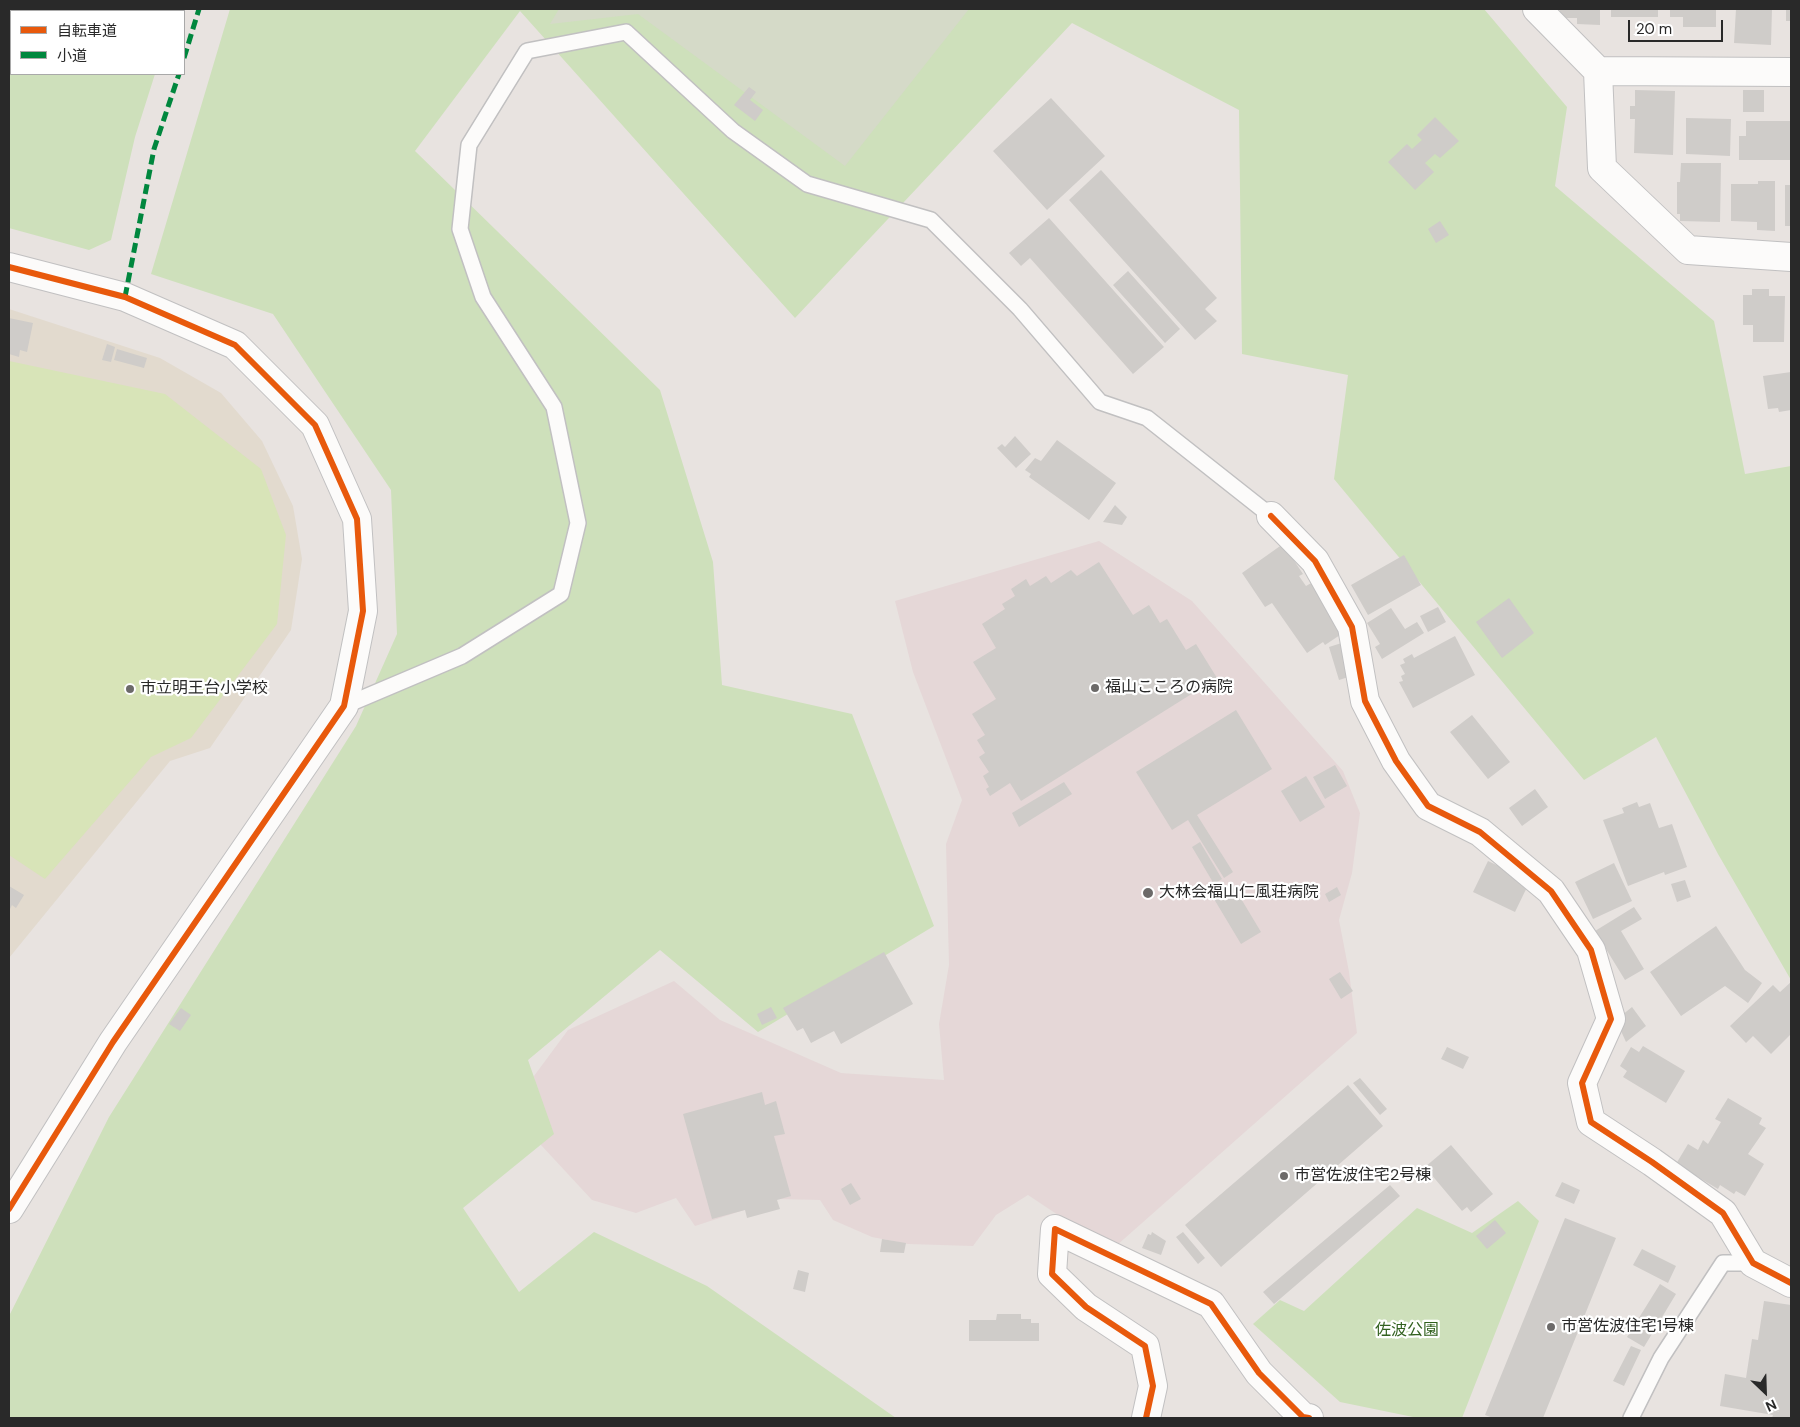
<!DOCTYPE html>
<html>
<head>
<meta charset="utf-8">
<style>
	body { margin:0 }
	#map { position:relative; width:1800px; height:1427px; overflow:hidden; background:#e8e3e0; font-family:"DM Sans","Noto Sans JP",sans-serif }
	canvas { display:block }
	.frame { position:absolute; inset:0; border:10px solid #292929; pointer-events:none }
	.legend { position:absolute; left:10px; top:10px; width:175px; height:65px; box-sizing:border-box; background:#fff; border:1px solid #a9a9a9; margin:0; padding:6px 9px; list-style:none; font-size:15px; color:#292929 }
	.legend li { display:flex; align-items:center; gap:10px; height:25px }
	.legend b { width:25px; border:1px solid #a9a9a9 }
	.north { position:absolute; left:1740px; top:1367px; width:50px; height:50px; -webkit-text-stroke:4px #fff; paint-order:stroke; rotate:156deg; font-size:14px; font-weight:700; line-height:20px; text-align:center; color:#292929 }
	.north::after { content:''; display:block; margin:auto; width:18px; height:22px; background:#292929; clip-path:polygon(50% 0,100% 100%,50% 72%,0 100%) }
	.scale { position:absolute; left:1628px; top:20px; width:95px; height:22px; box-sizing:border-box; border:2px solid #292929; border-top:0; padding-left:6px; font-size:15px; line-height:18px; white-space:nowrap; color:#292929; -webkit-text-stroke:4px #fff; paint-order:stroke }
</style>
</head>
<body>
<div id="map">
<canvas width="1800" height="1427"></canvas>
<div class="frame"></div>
<ul class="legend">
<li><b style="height:6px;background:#e8590c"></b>自転車道</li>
<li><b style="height:6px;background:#00873e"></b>小道</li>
</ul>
<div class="north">N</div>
<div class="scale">20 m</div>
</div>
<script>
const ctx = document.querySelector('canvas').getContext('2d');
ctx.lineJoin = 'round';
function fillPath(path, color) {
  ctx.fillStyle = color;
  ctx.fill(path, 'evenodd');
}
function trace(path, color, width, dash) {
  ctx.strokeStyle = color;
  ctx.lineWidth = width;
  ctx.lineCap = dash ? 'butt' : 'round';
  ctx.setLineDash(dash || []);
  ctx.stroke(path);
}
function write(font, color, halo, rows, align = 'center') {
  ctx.font = font + ' "DM Sans","Noto Sans JP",sans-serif';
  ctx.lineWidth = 4.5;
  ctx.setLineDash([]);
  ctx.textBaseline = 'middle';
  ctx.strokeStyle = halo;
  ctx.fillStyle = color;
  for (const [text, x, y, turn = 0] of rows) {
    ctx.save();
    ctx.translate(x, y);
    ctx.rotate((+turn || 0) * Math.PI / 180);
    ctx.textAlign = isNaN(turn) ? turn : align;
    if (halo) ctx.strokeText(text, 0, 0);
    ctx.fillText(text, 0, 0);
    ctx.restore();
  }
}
const education = new Path2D(`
	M9,309l151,49 61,35 41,48 31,65 9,53 -11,71 -81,118 -40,13 -161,197z`);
const medical = new Path2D(`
	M1099,541l93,60 151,170 17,42 -8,60 -13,47 10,52 8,61 -241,213 -22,-7 -66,-44 -32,20 -23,31 -65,-2 -36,-7 -39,-17 -13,-20 -42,-1 -83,27 -19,-28 -40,15 -44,-13 -51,-55 -7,-69 34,-46 106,-49 46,39 121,53 103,7 -5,-56 10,-59 -3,-121 16,-44 -49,-128 -18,-71z`);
const green = new Path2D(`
	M9,9h172l-1,2h-169v63h144l-20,63 -24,103 -22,10 -80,-22z
	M230,9h1254l83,98 -12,79 159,135 31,153 46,-8v514l-73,-126 -62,-117 -72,43 -250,-301 14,-104 -106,-21 -3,-244 -167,-87 -277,295 -275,-307 -105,140 245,239 53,172 9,123 130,29 82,212 -176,106 -98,-82 -132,110 26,74 -91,74 56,84 75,-60 113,54 189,132h-887v-102l100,-199 247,-391 41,-92 -6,-144 -118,-176 -122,-40z
	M1518,1201l21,20 -77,197h-44l-78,-16 -87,-78 27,-24 24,11 113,-103 55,25z`);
const cemetery = new Path2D(`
	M559,9h410l-124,157 -207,-152 -88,10z`);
const pitch = new Path2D(`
	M9,361l156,33 96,75 25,66 -9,89 -86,114 -40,19 -106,122 -36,-24z`);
const building = new Path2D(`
	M1560,9h40v16l-23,-1v-6h-17z
	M1611,9h47v8h-47z
	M1670,9h46v18h-33v-10h-13z
	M1736,9h36l-1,36 -37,-2z
	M1786,9h5v12h-5z
	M749,87l7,5 -6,8 13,10 -8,11 -21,-16z
	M1635,90l40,1 -2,64 -39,-2 1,-34h-5v-13h5z
	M1743,90h21v22h-21z
	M1051,98l54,58 -58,54 -54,-59z
	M1435,117l24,24 -19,17 -5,-4 -10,9 9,9 -19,18 -27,-28 19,-18 5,5 10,-9 -5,-5z
	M1686,118l45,1 -1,37 -44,-2z
	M1746,121h45v39h-52v-24h7z
	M1681,163h40l-1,59 -40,-1v-7h-3v-32h3z
	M1101,170l116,128 -12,11 12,12 -22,19 -126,-140z
	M1758,181h17v50l-18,-1v-8l-26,-1v-37h27z
	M1785,185h6v41h-6z
	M1049,218l115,129 -31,27 -103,-116 -9,8 -12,-13z
	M1440,221l9,14 -13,8 -8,-14z
	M1128,271l52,58 -15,14 -52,-58z
	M1752,289h17v7h16l-1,46h-31v-17h-10v-30h9z
	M9,318l24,5 -6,29 -7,-2 -1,7 -10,-3z
	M107,344l8,3 -4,15 -9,-2z
	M117,349l30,9 -3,10 -30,-8z
	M1791,372v38l-12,2 -1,-4 -10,1 -5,-33z
	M1015,436l16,18 -15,14 -19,-20 5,-4 3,3z
	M1057,440l59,43 -27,37 -60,-43 2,-3 -6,-4 10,-12 6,3z
	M1115,505l12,12 -5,8 -19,-3z
	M1283,544l20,30 -4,2 7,10 7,-4 33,49 -21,14 -2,-3 -16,11 -35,-50 -7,4 -23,-34z
	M1404,555l17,30 -53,30 -17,-30z
	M1099,562l34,53 16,-10 11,18 7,-4 19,31 10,-6 21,34 -196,123 -11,-18 -20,13 -4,-7 3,-2 -6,-11 6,-4 -10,-15 6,-4 -8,-13 8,-5 -13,-21 24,-15 -23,-37 23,-14 -14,-24 23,-15 -3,-5 13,-8 -4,-7 15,-10 4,7 16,-10 5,7 20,-13 6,6z
	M1509,598l25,35 -32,25 -26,-36z
	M1438,607l8,15 -18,10 -8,-16z
	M1391,608l14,21 12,-7 7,11 -42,26 -7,-12 5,-3 -13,-21z
	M1455,636l20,39 -62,33 -14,-26 4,-1 -2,-5 4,-2 -5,-9 5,-2 -2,-4 9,-5 2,4z
	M1351,640l10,33 -22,7 -10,-33z
	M1236,710l36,59 -75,46 36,57 -9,6 -36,-58 -16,10 -36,-58z
	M1472,715l38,47 -22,17 -38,-47z
	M1335,765l12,21 -22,13 -12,-22z
	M1306,776l19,31 -25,15 -19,-31z
	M1064,782l8,12 -53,33 -7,-14z
	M1535,789l13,18 -26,19 -13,-18z
	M1637,802l2,5 11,-4 9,25 13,-4 15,43 -22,8 -1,-3 -36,14 -25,-66 21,-7 -2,-5z
	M1200,842l22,37 -8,5 -22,-37z
	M1488,861l42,20 -15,31 -42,-20z
	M1614,863l18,38 -39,18 -18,-37z
	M1685,880l6,17 -14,5 -6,-18z
	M9,886l15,9 -8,13 -4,-3 -3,6z
	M1234,887l27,45 -20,12 -27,-45z
	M1337,887l4,8 -12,7 -4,-8z
	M1634,907l8,12 -21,12 23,38 -19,11 -30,-49z
	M1716,926l29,44 17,13 -14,20 -23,-17 -44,30 -31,-44z
	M884,952l29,52 -72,40 -7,-13 -23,12 -8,-15 -6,3 -14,-23z
	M1340,972l13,19 -12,8 -12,-20z
	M1791,982v52l-20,20 -18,-18 -7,7 -16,-17 43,-41 7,7z
	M771,1007l6,11 -15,7 -5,-11z
	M1632,1007l14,19 -20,16 -10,-22z
	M181,1008l10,7 -11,16 -11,-7z
	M1643,1046l42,25 -19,32 -43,-26 4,-6 -7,-5 11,-19 8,5z
	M1447,1047l22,10 -6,12 -22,-10z
	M1360,1078l27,31 -7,6 -27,-32z
	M1348,1085l35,41 -162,141 -36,-42z
	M762,1092l3,13 11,-4 9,33 -11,2 17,60 -14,4 3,9 -33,9 -2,-8 -33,9 -29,-105z
	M1728,1098l34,20 -3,6 7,4 -18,26 16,10 -19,32 -9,-5 -2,3 -14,-9 -2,4 -42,-25 12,-20 10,6 5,-10 5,4 13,-22 -6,-3z
	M1451,1145l42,49 -22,18 -4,-5 -5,4 -37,-44z
	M1562,1182l18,8 -6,14 -19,-8z
	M851,1183l10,16 -11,6 -9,-16z
	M1390,1185l10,11 -126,108 -11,-12z
	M1565,1218l51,20 -73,180h-50l-8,-3z
	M1495,1220l11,13 -19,16 -11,-13z
	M1152,1232l14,9 -5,14 -19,-7 6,-14 3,1z
	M1183,1232l22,26 -7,6 -22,-27z
	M882,1239l24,4 -2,10 -24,-1z
	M1642,1249l34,17 -8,17 -35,-18z
	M798,1270l11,3 -4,19 -12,-3z
	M1660,1284l16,10 -32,53 -17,-10z
	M1764,1301l27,4v113h-19l1,-3 -53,-9 5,-32 21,4 6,-39 6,1z
	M997,1314h24v5h10v4h8v18h-70v-21h27z
	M1631,1346l10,4 -17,36 -11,-5z`);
const lane = new Path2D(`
	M344,706l118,-50 99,-62 17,-71 -24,-116 -71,-110 -23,-68 9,-84 58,-94 99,-19 107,99 74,53 124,36 89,89 80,93 47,16 124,98
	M1631,1418l30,-60 62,-95h30`);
const street = new Path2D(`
	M1537,9l61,62 4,97 86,82 103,7
	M1598,71l193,1
	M1271,516l44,45 37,66 13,74 31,60 32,45 52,26 71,59 40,59 20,69 -29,64 9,39 61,40 71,51 30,50 38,20
	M1146,1418l7,-32 -8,-40 -59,-39 -34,-33 3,-45 156,75 48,69 44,44 6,1`);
const secondary = new Path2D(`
	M9,267l116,30 110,48 80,80 42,94 6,92 -19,95 -231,336 -104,167`);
const quiet = new Path2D(`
	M184,58l15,-49
	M125,297l29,-148 25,-75`);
const cycleway = new Path2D(`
	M9,267l116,30 110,48 80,80 42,94 6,92 -19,95 -231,336 -104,167
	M1271,516l44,45 37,66 13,74 31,60 32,45 52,26 71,59 40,59 20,69 -29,64 9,39 61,40 71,51 30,50 38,20
	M1146,1418l7,-32 -8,-40 -59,-39 -34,-33 3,-45 156,75 48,69 44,44 6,1`);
const markers = [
	[1095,688,5,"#6c6a69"],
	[130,689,5,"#6c6a69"],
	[1148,893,6,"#6c6a69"],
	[1284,1176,5,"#6c6a69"],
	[1551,1327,5,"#6c6a69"]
];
const poiNames = [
	["福山こころの病院",1105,688],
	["市立明王台小学校",140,689],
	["大林会福山仁風荘病院",1159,893],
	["市営佐波住宅2号棟",1294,1176],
	["市営佐波住宅1号棟",1561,1327]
];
const parkNames = [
	["佐波公園",1407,1331]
];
fillPath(education, '#e2dace');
fillPath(medical, '#e5d7d7');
fillPath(green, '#cee0bb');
fillPath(cemetery, '#d5dac8');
fillPath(pitch, '#d8e4b8');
fillPath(building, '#cfccc9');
trace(lane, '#c1c0c1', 18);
trace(street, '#c1c0c1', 30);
trace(secondary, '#c1c0c1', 30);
trace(lane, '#fcfbfa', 15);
trace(street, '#fcfbfa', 28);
trace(secondary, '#fcfbfa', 28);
trace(quiet, '#00873e', 5, [10, 5]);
trace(cycleway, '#e8590c', 6);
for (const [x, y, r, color] of markers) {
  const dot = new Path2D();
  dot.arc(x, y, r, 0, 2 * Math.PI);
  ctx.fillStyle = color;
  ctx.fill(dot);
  trace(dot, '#fff', 2);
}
write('16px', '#292929', '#fff', poiNames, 'left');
write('16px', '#32611f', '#fff', parkNames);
</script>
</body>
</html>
